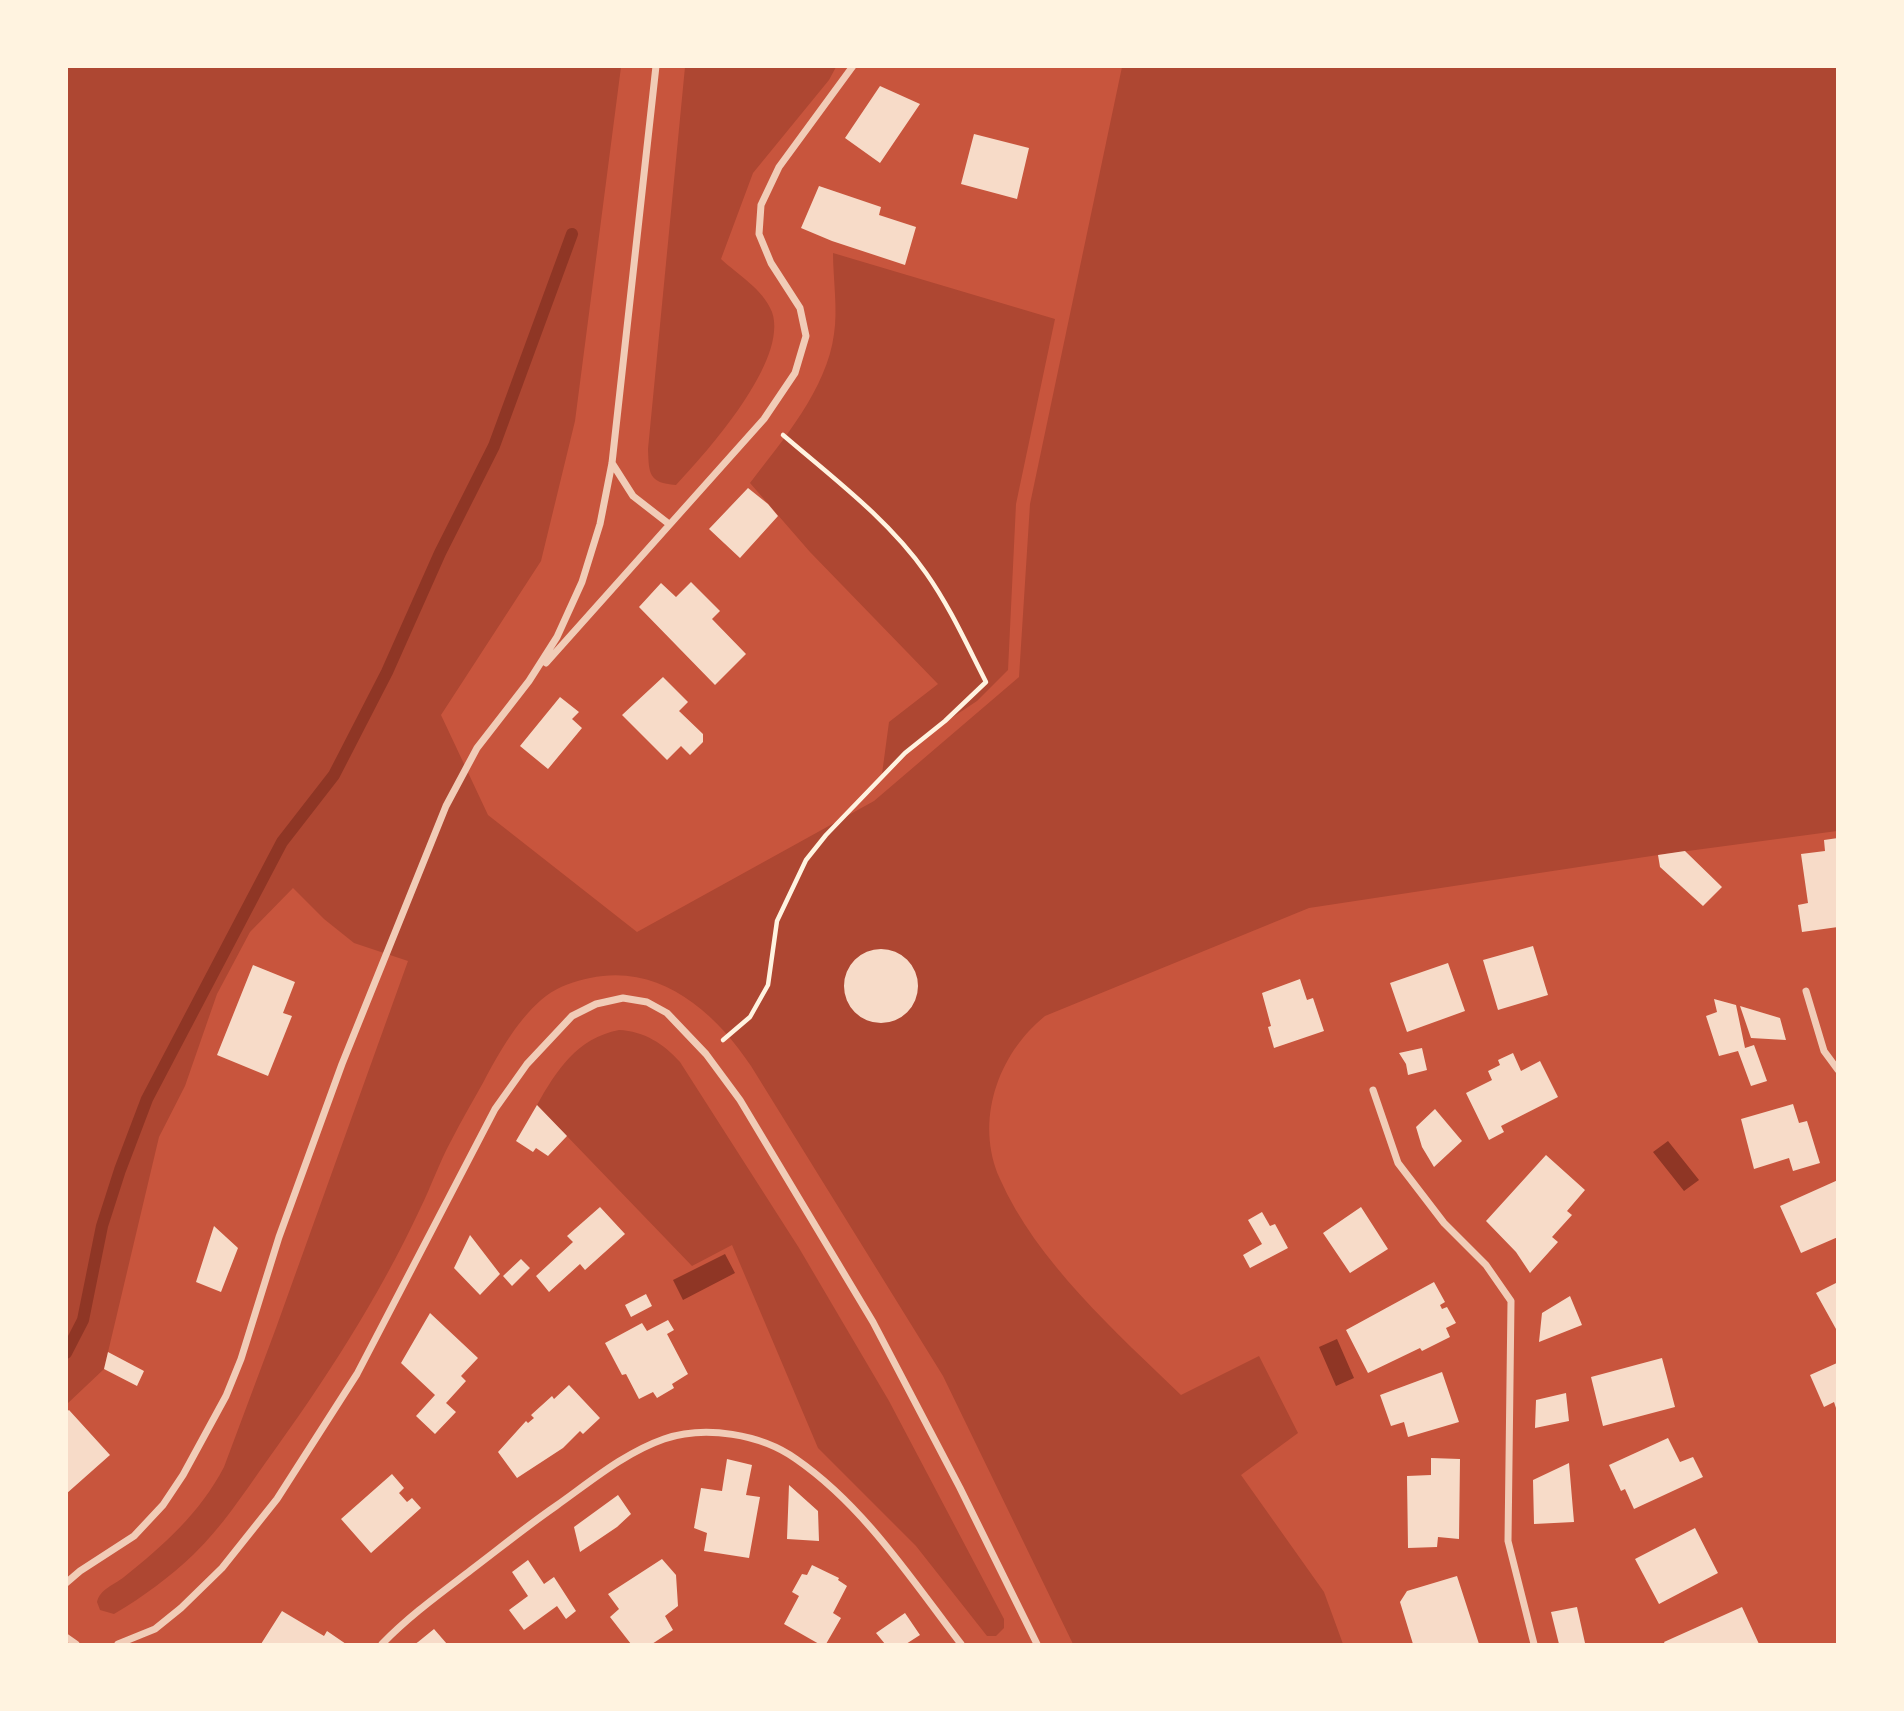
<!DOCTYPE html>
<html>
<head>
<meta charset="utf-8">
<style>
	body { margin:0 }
	#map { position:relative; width:1904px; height:1711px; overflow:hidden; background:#c8553d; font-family:"Nunito Sans",sans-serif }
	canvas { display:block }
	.frame { position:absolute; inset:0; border:68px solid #fff3e0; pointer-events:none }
</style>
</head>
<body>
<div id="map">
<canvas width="1904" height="1711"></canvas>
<div class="frame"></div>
</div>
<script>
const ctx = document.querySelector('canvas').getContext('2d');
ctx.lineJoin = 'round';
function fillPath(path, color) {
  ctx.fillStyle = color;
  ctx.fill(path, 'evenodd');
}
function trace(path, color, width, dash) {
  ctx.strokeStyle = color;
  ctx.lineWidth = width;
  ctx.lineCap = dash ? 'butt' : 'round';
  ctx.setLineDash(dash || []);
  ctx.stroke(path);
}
const green = new Path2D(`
	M67,67h554l-46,354 -34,140 -100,154 47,100 149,117 237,-131 145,-124 11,-173 92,-437h715v764l-179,24 -349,53 -264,108c-47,38 -71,105 -45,163 36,82 117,154 181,216l78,-39 39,77 -57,42 83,117 19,52h-270l-130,-268 -192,-310c-36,-54 -91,-103 -161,-88 -15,3 -31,8 -44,18 -27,21 -46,55 -62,85 -11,20 -23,40 -33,60 -12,22 -20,46 -31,68 -42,90 -96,173 -154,253 -22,31 -44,65 -72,92 -24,23 -51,43 -80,60l-14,-4 -3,-8c3,-13 17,-17 27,-25 40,-32 76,-64 100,-110l52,-139 132,-367 -54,-18 -30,-24 -31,-31 -43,44 -33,62 -32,92 -26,51 -55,232 -37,35z
	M685,67h151l-7,13 -76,93 -32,86c17,16 42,30 51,53 17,48 -64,139 -96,173 -28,-2 -27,-12 -28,-36z
	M833,253l222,66 -39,185 -8,166 -31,31 -36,24 -59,49 7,-52 49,-38 -128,-132 -60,-69c32,-42 77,-94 84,-149 4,-24 -1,-56 -1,-81z
	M619,1030c25,1 45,14 61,32l119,186 90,153 115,218v9l-8,8h-9l-71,-90 -98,-98 -86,-203 -40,21 -155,-161c19,-34 40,-67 82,-75z`);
const water = new Path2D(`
	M1668,1141l31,39 -15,11 -31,-39z
	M725,1254l10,19 -52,27 -10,-20z
	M1337,1339l17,39 -18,8 -17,-39z`);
const stream = new Path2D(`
	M66,1353l17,-33 19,-94 18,-56 27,-71 135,-257 52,-67 53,-103 53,-119 54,-107 78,-212`);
const building = new Path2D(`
	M880,86l40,18 -40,59 -35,-25z
	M974,134l55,14 -12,51 -56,-15z
	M819,186l62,21 -2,8 37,12 -11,38 -73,-24 -31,-13z
	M748,488l20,16 10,12 -38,42 -31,-29z
	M691,582l29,29 -8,8 34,35 -31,31 -76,-78 22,-24 15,14z
	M663,677l25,25 -9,9 24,23v8l-13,13 -9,-9 -14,14 -45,-45z
	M560,697l19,15 -7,7 10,9 -34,41 -28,-23z
	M1838,838v89l-36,5 -4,-27 10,-2 -7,-49 24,-3 -1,-11z
	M1685,851l37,36 -19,19 -43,-39 -2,-12z
	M1533,946l15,49 -50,15 -15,-50z
	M844 986a37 37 0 1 1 74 0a37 37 0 1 1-74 0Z
	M1448,963l17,48 -58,21 -17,-49z
	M253,965l42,17 -12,31 9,3 -24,60 -51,-21z
	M1300,979l7,21 6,-2 11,33 -50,17 -6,-21 3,-1 -9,-33z
	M1714,999l22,6 9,43 9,-3 13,36 -16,5 -13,-35 -19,5 -13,-40 11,-4z
	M1740,1006l40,12 6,22 -35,-2z
	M1422,1048l5,22 -19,5 -2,-11 -7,-11z
	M1513,1053l8,18 19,-10 18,36 -57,29 3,6 -15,8 -23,-47 26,-13 -4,-9 12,-6 -2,-5z
	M1793,1104l6,19 8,-2 13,42 -27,8 -4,-13 -35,11 -13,-50z
	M537,1105l30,31 -19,20 -12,-8 -3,4 -17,-11z
	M1435,1109l27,32 -28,26 -12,-20 -6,-20z
	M1546,1155l39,35 -18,21 5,4 -20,22 6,5 -28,31 -14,-21 -30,-31z
	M1838,1180v57l-37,16 -21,-47z
	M600,1207l25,27 -40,36 -5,-6 -31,28 -13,-16 37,-34 -6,-6z
	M1361,1207l27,42 -38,24 -27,-40z
	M1262,1212l8,14 5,-2 13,24 -38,20 -7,-13 19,-11 -14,-24z
	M214,1226l24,22 -17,44 -25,-10z
	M470,1235l30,39 -20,21 -26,-27z
	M521,1259l9,9 -18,18 -9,-10z
	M1434,1282l11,20 -5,3 2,4 5,-2 9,16 -10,5 4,9 -28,14 -2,-3 -52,25 -22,-43z
	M1838,1282v46l-2,1 -20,-36z
	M646,1294l6,12 -21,11 -6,-12z
	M1570,1296l12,29 -43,17 3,-29z
	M430,1313l48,45 -17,18 5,5 -20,22 10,9 -21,22 -19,-18 19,-21 -34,-32z
	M668,1320l6,10 -7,4 21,40 -16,10 2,4 -17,10 -4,-6 -14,7 -13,-25 -4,1 -17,-32 37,-20 5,8z
	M108,1352l36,19 -7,15 -33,-17z
	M1662,1358l13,49 -72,19 -12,-49z
	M1837,1363v48l-3,-9 -10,5 -14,-32z
	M1442,1372l17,50 -51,15 -4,-15 -13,4 -11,-31z
	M569,1385l31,33 -17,16 -3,-3 -17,17 -46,30 -19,-26 28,-31 2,2 6,-5 -3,-3 21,-19 2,3z
	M1566,1393l3,28 -34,7 1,-28z
	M69,1410l41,45 -44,39v-82z
	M1668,1438l12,24 13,-5 10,20 -69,32 -9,-20 -4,2 -12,-26z
	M1431,1458l29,1 -1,80 -21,-2 -1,10 -29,1 -1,-72 24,-1z
	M727,1459l25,6 -6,30 14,2 -11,61 -45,-7 3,-18 -13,-5 7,-40 21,3z
	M1569,1463l5,59 -40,2 -1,-44z
	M392,1474l12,14 -5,5 8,9 5,-4 9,10 -50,45 -30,-34z
	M789,1485l29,26 1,30 -32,-2z
	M618,1495l13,19 -14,13 -37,25 -6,-25z
	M1695,1528l23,45 -59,31 -24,-45z
	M662,1559l14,16 2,31 -13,10 8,14 -21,14h-21l-21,-27 9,-8 -11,-15z
	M528,1560l16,24 10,-7 22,34 -10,8 -9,-13 -33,24 -15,-20 19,-14 -16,-24z
	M812,1565l27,13 -1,2 9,6 -14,27 8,5 -15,26h-7l-35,-20 15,-28 -7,-4 10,-18 5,1z
	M1457,1576l22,68h-66l-13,-42 7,-11z
	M1577,1607l8,36 -26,1 -8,-32z
	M1742,1607l17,37h-94l-1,-2z
	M282,1611l42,25 3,-5 19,13h-85z
	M905,1613l15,22 -14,9h-21l-9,-11z
	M434,1629l13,15h-32l3,-2z`);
const path = new Path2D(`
	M723,1040l27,-23 18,-32 9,-64 29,-61 20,-25 79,-82 40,-32 41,-39c-19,-37 -36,-75 -60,-109 -38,-54 -93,-95 -143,-138`);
const minor = new Path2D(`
	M612,463l21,33 36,28
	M546,663l218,-244 31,-46 11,-37 -6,-28 -29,-45 -12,-29 2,-29 18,-38 74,-101
	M1806,991l18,60 14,19
	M1373,1090l25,73 46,60 42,42 25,36 -3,240 26,103
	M66,1583l14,-12 54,-35 29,-31 20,-30 43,-79 15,-37 38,-122 63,-173 104,-258 31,-58 52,-67 28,-44 25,-55 18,-58 12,-61 44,-397
	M66,1637l10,7
	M118,1644l37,-15 26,-21 41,-40 55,-69 80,-125 138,-265 32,-45 45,-48 24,-12 27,-6 24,4 20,11 39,41 34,46 133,222 87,166 77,156
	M382,1644c27,-28 59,-51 89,-74 29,-22 56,-44 85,-64 34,-24 68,-53 108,-67 41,-14 97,-5 132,20 68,47 116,121 165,185`);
fillPath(green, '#ae4732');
fillPath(water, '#8f3625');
trace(stream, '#8f3625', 12);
fillPath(building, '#f7dbc8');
trace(path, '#fff3e0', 4.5);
trace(minor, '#f1ccb7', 7);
</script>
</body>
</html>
